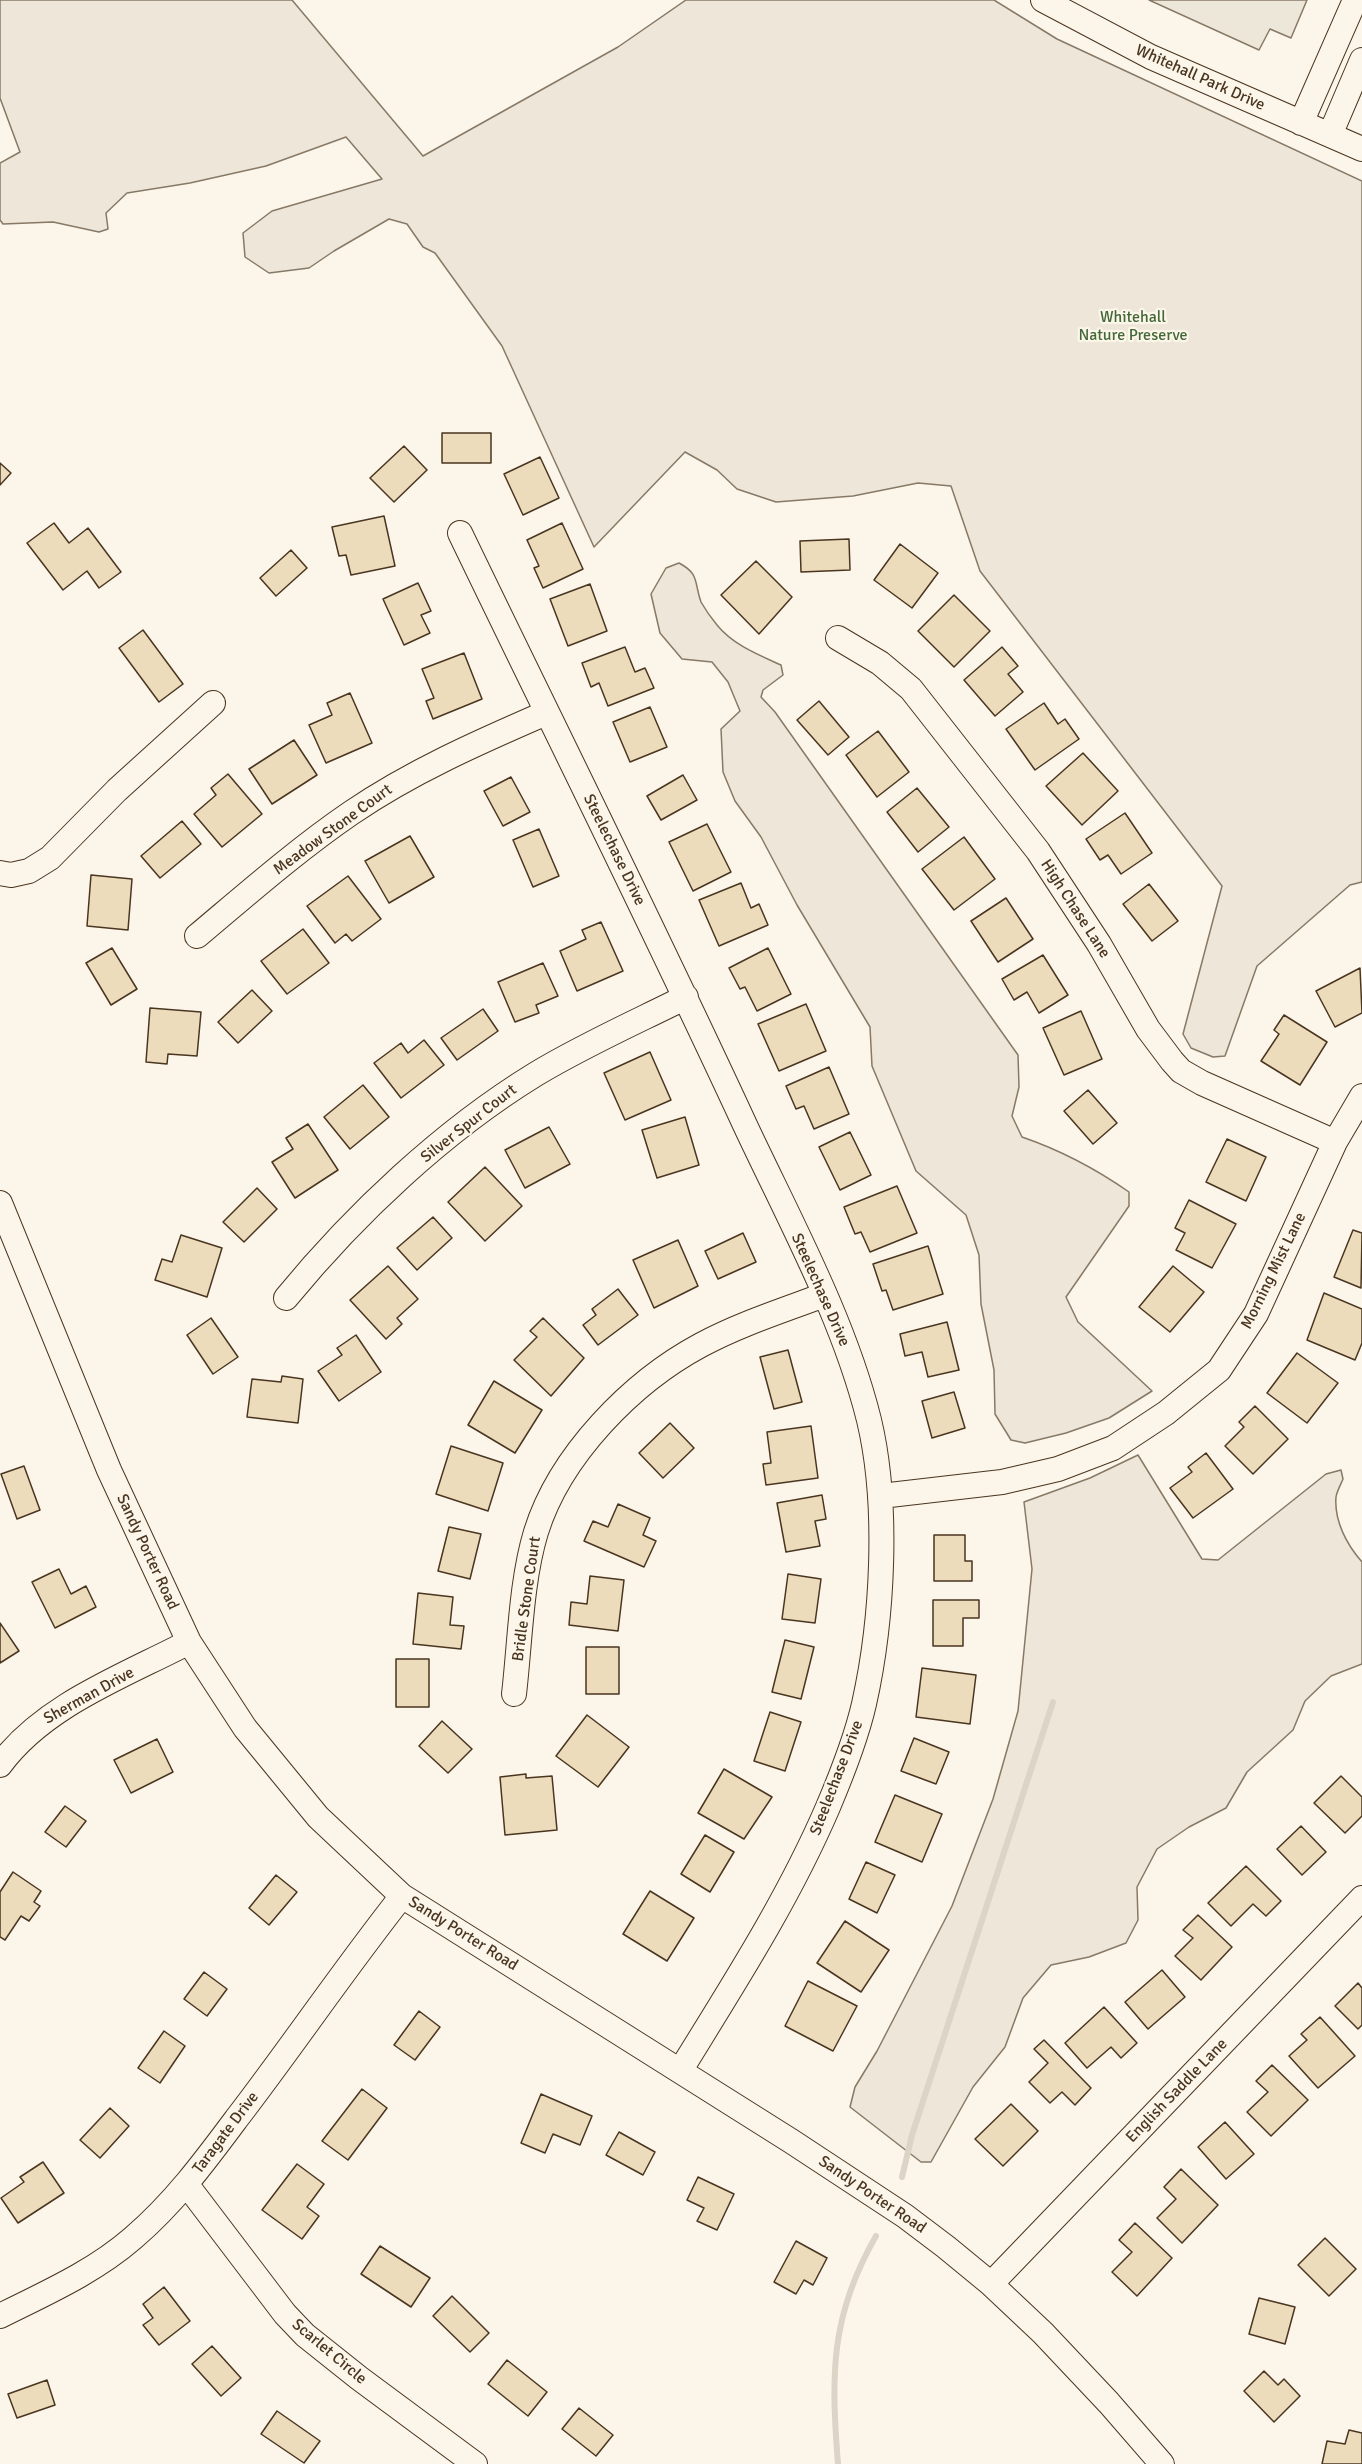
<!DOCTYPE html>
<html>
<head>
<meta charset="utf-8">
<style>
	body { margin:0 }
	canvas { display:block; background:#fbf6e9 }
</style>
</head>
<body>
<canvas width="1362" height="2464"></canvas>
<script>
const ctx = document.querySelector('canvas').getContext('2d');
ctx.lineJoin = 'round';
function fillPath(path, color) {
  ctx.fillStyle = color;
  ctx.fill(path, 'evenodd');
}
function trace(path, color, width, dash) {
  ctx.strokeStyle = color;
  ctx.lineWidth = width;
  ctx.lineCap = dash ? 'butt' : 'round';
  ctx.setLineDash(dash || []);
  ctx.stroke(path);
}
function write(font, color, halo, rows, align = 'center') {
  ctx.font = font + ' Signika,sans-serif';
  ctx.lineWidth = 4.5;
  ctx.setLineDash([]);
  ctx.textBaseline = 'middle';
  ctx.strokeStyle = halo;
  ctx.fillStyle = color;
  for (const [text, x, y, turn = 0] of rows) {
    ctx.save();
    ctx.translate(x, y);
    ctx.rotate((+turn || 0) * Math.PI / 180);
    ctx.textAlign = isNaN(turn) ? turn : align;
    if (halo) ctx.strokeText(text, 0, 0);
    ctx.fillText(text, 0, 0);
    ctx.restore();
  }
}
const green = new Path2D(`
	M0,0h292l131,156 195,-109 68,-47h308l63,39 305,142v701l-12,3 -93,81 -32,90 -12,1 -22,-9 -8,-14 39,-148 -242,-315 -29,-85 -33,-3 -65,13 -77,6 -39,-13 -20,-19 -32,-18 -91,95 -92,-201 -67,-93 -12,-6 -16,-23 -18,-5 -55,32 -25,17 -40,5 -24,-16 -2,-24 29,-22 110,-32 -36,-42 -80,29 -76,17 -63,10 -21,20 2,16 -9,3 -46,-10 -50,2 -3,-4v-57l20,-11 -20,-54z
	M679,563c21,11 15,20 22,39 4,7 11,17 16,23 16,20 42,30 64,40l2,10 -20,15 -2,7 14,15 243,343 1,32 -7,29 10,21c38,13 74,32 107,55v14l-63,91 12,25 74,69 -43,27 -43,15 -41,10 -14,-3 -16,-26 -1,-44 -13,-66 -2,-49 -13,-40 -50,-44 -44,-105 -2,-39 -73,-122 -36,-68 -26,-36 -12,-29 -2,-43 19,-18 -12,-29 -16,-20 -30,-3 -22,-26 -9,-39 15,-26z
	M1138,1455l64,104 16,1 108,-86 15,-4 2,9c-2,5 -6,12 -7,18 -2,24 11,48 26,65v102l-31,12 -26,25 -12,29 -46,42 -21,36 -37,19 -32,22 -20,38 1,33 -12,23 -37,14 -38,8 -28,33 -18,49 -32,40 -42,75h-10l-71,-55 5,-20 22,-36 75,-145 41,-107 25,-88 14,-142 -8,-67 66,-24z`);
const parking = new Path2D(`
	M1149,0h158l-16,38 -21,-9 -11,21z`);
const stream = new Path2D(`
	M902,2177l10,-42 141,-433
	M838,2464c-7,-89 -8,-148 38,-228`);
const building = new Path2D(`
	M442,433h49v30h-49z
	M404,446l23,24 -33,32 -24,-24z
	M540,457l19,41 -36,17 -19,-41z
	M0,463l11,10 -11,12z
	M384,516l11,50 -44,9 -5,-20 -7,1 -7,-29z
	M54,523l15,20 19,-15 33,44 -22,16 -12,-17 -24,19 -36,-47z
	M562,523l21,46 -40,19 -9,-20 5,-2 -12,-26z
	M849,539l1,31 -49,2 -1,-31z
	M900,544l38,29 -26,35 -38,-28z
	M291,550l16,18 -31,28 -16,-18z
	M756,561l36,36 -33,37 -38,-39z
	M418,583l13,28 -10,4 9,18 -26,12 -21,-46z
	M590,584l17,47 -39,15 -18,-47z
	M954,595l36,36 -36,36 -36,-36z
	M143,630l40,54 -24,18 -40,-54z
	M625,647l10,25 10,-4 9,20 -46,18 -9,-23 -8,4 -9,-24z
	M1002,647l16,19 -10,8 15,18 -28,24 -31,-36z
	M464,653l18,46 -49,20 -7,-18 8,-3 -12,-29z
	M350,693l22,50 -46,20 -17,-38 23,-10 -5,-12z
	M819,701l30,36 -21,18 -31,-35z
	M1044,703l14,21 7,-5 14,20 -44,31 -29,-41z
	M650,707l17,40 -37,15 -17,-40z
	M878,731l31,41 -32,25 -31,-42z
	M294,740l23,35 -45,29 -23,-35z
	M1083,753l35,38 -36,34 -36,-39z
	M228,774l34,40 -40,33 -28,-33 22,-19 -5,-7z
	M683,775l14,25 -36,20 -14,-24z
	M511,777l19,35 -27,14 -19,-35z
	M917,788l32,39 -31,25 -31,-40z
	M1125,813l27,40 -31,21 -13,-19 -8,5 -14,-21z
	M182,821l19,23 -41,34 -19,-22z
	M707,824l24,48 -38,19 -24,-49z
	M539,829l20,47 -26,11 -20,-47z
	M410,836l24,41 -45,26 -24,-42z
	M964,837l31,42 -41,31 -32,-41z
	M91,875l41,4 -4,51 -41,-4z
	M348,876l33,43 -29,22 -6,-7 -11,9 -28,-37z
	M741,883l10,25 8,-4 9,21 -49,21 -20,-46z
	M1149,884l29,37 -26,20 -29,-37z
	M1006,898l27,41 -35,23 -27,-41z
	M601,922l22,49 -46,20 -17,-40 26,-12 -4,-9z
	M303,929l26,34 -42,31 -26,-33z
	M112,948l25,41 -26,16 -25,-42z
	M768,948l23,46 -34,17 -12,-24 -5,2 -11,-21z
	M1043,955l25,40 -29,18 -12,-21 -13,8 -12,-21z
	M543,963l15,33 -22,9 3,8 -24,9 -17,-40z
	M1360,968l2,45 -27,14 -19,-36z
	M252,990l20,21 -34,32 -20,-21z
	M806,1004l20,47 -47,20 -21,-47z
	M150,1008l51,4 -4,44 -29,-2 -1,10 -21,-2z
	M483,1009l15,22 -41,29 -16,-22z
	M1081,1011l21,48 -38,16 -21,-47z
	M1284,1015l43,27 -27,43 -39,-24 18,-27 -5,-4z
	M424,1040l20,25 -43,33 -27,-35 27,-20 7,10z
	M650,1052l21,48 -46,20 -21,-47z
	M829,1067l20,47 -35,15 -10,-23 -8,3 -10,-23z
	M363,1085l26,32 -39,32 -26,-32z
	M1088,1090l29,33 -24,21 -29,-33z
	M685,1117l14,48 -42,13 -15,-48z
	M308,1124l30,46 -43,28 -23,-36 21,-13 -7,-11z
	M549,1127l21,37 -45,24 -20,-38z
	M850,1132l21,43 -31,15 -21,-43z
	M1227,1139l39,18 -20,44 -40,-19z
	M485,1167l37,39 -37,35 -37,-39z
	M897,1186l20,47 -47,19 -9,-20 -6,2 -11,-27z
	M257,1188l20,21 -33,33 -21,-20z
	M1189,1200l47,24 -24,44 -36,-18 9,-17 -10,-5z
	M433,1217l19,21 -35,32 -20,-22z
	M1353,1230l9,3 -1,55 -27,-11z
	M743,1233l13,29 -38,17 -13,-28z
	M181,1235l41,13 -15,49 -52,-17 7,-21 10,3z
	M678,1240l20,46 -44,22 -21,-48z
	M928,1246l15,48 -50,16 -7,-20 -4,1 -9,-27z
	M388,1266l30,33 -21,19 5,6 -16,15 -36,-39z
	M1173,1266l31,26 -34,40 -31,-25z
	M618,1289l20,26 -40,30 -15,-20 13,-10 -4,-6z
	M1324,1293l38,16v34l-7,17 -48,-20z
	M211,1318l27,39 -25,17 -26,-39z
	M543,1318l41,40 -33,38 -37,-36 23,-23 -7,-6z
	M947,1322l12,48 -31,7 -6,-25 -17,4 -5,-22z
	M356,1335l25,37 -42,29 -21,-30 24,-16 -5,-7z
	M788,1350l14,52 -28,7 -14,-52z
	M1297,1353l41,30 -31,40 -40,-30z
	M282,1376l21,3 -5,44 -51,-6 5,-38 29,3z
	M494,1381l48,29 -27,43 -47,-28z
	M954,1392l11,36 -33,10 -10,-37z
	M1255,1406l33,33 -35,35 -28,-28 19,-19 -5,-5z
	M670,1423l24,25 -31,30 -24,-25z
	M811,1426l7,52 -52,7 -3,-21 8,-1 -4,-31z
	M451,1446l52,17 -15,48 -52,-17z
	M1206,1453l27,36 -40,29 -23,-30 22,-16 -4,-5z
	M24,1466l16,44 -23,9 -16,-45z
	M822,1495l4,24 -11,2 5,25 -34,6 -9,-49z
	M618,1504l32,14 -7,17 13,6 -12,26 -60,-26 9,-20 15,6z
	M449,1527l32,7 -11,45 -32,-8z
	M934,1535h31v26h7v20h-38z
	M59,1569l12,25 15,-8 10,21 -41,21 -23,-46z
	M788,1574l33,5 -6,44 -33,-4z
	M590,1576l34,4 -6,51 -49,-6 2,-23 16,2z
	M418,1593l35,4 -3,28 14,1 -3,23 -48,-5z
	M933,1600h46v18h-16v28h-30z
	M0,1623l19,28 -19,12z
	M785,1640l29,7 -13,52 -29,-7z
	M586,1647h33v47h-33z
	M396,1659h33v48h-33z
	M922,1668l54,7 -6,49 -54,-7z
	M770,1712l31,10 -16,49 -31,-10z
	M587,1715l42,32 -31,40 -42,-31z
	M442,1721l30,28 -24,24 -29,-27z
	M914,1738l35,14 -13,32 -35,-13z
	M157,1739l16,33 -42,21 -17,-33z
	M724,1769l48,28 -28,42 -46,-26z
	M526,1774v4l26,-2 5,54 -52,5 -5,-58z
	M1341,1776l21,21v19l-17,17 -31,-30z
	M895,1795l47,19 -20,48 -47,-20z
	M65,1806l21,15 -20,26 -21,-15z
	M1301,1826l25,26 -24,23 -25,-26z
	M705,1835l29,17 -24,40 -29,-18z
	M866,1862l29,13 -18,38 -28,-14z
	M1246,1866l35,35 -15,15 -13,-12 -22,22 -23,-23z
	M13,1872l28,19 -7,11 6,4 -11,15 -8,-5 -16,24 -5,-3v-45z
	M276,1875l21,17 -28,33 -20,-17z
	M650,1891l44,27 -27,43 -44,-27z
	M1198,1915l34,32 -31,33 -26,-24 18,-18 -10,-8z
	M845,1921l44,29 -28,42 -44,-29z
	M1162,1970l23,27 -37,32 -23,-27z
	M204,1972l23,17 -20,27 -23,-17z
	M808,1981l49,25 -24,45 -48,-25z
	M1358,1983l4,5v37l-4,4 -23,-23z
	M1104,2007l33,36 -16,15 -10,-11 -24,21 -22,-25z
	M419,2011l21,16 -25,33 -21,-15z
	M1320,2017l35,39 -37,32 -29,-32 18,-16 -6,-6z
	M164,2031l21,15 -25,37 -22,-15z
	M1044,2040l47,48 -16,17 -13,-13 -12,11 -21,-21 19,-19 -14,-14z
	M1272,2065l36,35 -37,36 -24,-24 21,-20 -12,-11z
	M362,2089l25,19 -39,52 -26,-19z
	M541,2094l51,22 -12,29 -27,-11 -8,19 -24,-10z
	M1011,2104l27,27 -35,35 -28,-27z
	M110,2108l19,18 -29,32 -20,-18z
	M1225,2122l29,32 -28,25 -28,-32z
	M619,2132l36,20 -12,23 -37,-20z
	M43,2162l21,31 -46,30 -17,-25 23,-16 -4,-5z
	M297,2164l27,20 -17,23 12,9 -17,23 -40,-29z
	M1181,2169l37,36 -36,38 -25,-25 19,-19 -12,-12z
	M698,2177l36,17 -17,36 -20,-9 7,-13 -17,-8z
	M1135,2223l37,35 -35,38 -25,-24 20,-20 -13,-12z
	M1325,2238l31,31 -27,27 -31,-31z
	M796,2241l31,17 -14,27 -9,-5 -8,14 -22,-12z
	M380,2246l50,32 -19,29 -50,-33z
	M164,2287l26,34 -31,24 -16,-20 10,-7 -10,-14z
	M452,2296l37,37 -19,19 -37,-36z
	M1259,2298l36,9 -10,37 -36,-10z
	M212,2346l29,32 -20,18 -29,-32z
	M507,2360l40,32 -19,24 -40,-32z
	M1264,2371l14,14 6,-6 16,17 -26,26 -30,-31z
	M47,2380l8,25 -38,13 -9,-24z
	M579,2408l34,27 -17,21 -34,-27z
	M277,2411l43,30 -16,22 -43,-29z
	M1349,2430l13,3v31h-40l5,-23 18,3z`);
const minor = new Path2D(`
	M1043,0l108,57 211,92
	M1301,123l54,-123
	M1330,135l32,-75
	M460,533c95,197 193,393 285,592 44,94 99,194 124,295 20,84 14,199 -5,284 -8,35 -22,70 -36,103 -40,93 -95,178 -148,264
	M838,638l42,25 31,26 127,162 61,93 49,85 24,32 9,10 21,12 133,59
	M0,873l11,2 18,-4 21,-13 67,-68 96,-87
	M197,936c50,-42 100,-86 154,-123 60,-41 128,-71 195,-100
	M0,1203l109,267 80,172 56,86 73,89 84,79 389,245 114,75 41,31 45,37 52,49 66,70 53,61
	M286,1298c69,-84 157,-167 250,-224 48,-29 100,-52 150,-77
	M881,1496l121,-14 56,-13 55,-21 53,-35 53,-43 37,-56 79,-172 27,-46
	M514,1694c6,-51 7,-113 22,-162 24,-77 96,-150 165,-187 39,-21 83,-35 123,-50
	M0,1765c44,-60 124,-89 189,-123
	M187,2185l98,129 20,21 54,43 116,86
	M991,2284l371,-386
	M0,2316c46,-23 94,-44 133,-78 41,-35 72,-77 104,-120 56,-73 108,-150 165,-222`);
const streetNames = [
	["Whitehall Park Drive",1200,78,24],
	["Meadow Stone Court",333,830,-36],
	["Steelechase Drive",614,850,64],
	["High Chase Lane",1075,909,57],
	["Silver Spur Court",469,1124,-38],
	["Morning Mist Lane",1274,1271,-64],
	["Steelechase Drive",820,1290,66],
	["Sandy Porter Road",147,1552,65],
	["Bridle Stone Court",527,1599,-82],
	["Sherman Drive",89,1696,-29],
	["Steelechase Drive",837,1778,-69],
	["Sandy Porter Road",463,1934,32],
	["English Saddle Lane",1177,2091,-46],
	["Taragate Drive",226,2133,-53],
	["Sandy Porter Road",872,2195,34],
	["Scarlet Circle",329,2352,40]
];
const parkNames = [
	["Whitehall",1133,318],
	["Nature Preserve",1133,336]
];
fillPath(green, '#ede6d9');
trace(green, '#887966', 1.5);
fillPath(parking, '#ede7d9');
trace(parking, '#887966', 1.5);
trace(stream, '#dcd4c6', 6);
fillPath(building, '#ecdcbc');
trace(building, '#4a3520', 1.5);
trace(minor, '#4a3520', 26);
trace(minor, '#fbf6e9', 24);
write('16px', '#4a3520', '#fbf6e9', streetNames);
write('16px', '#436837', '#fbf6e9', parkNames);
</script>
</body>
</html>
